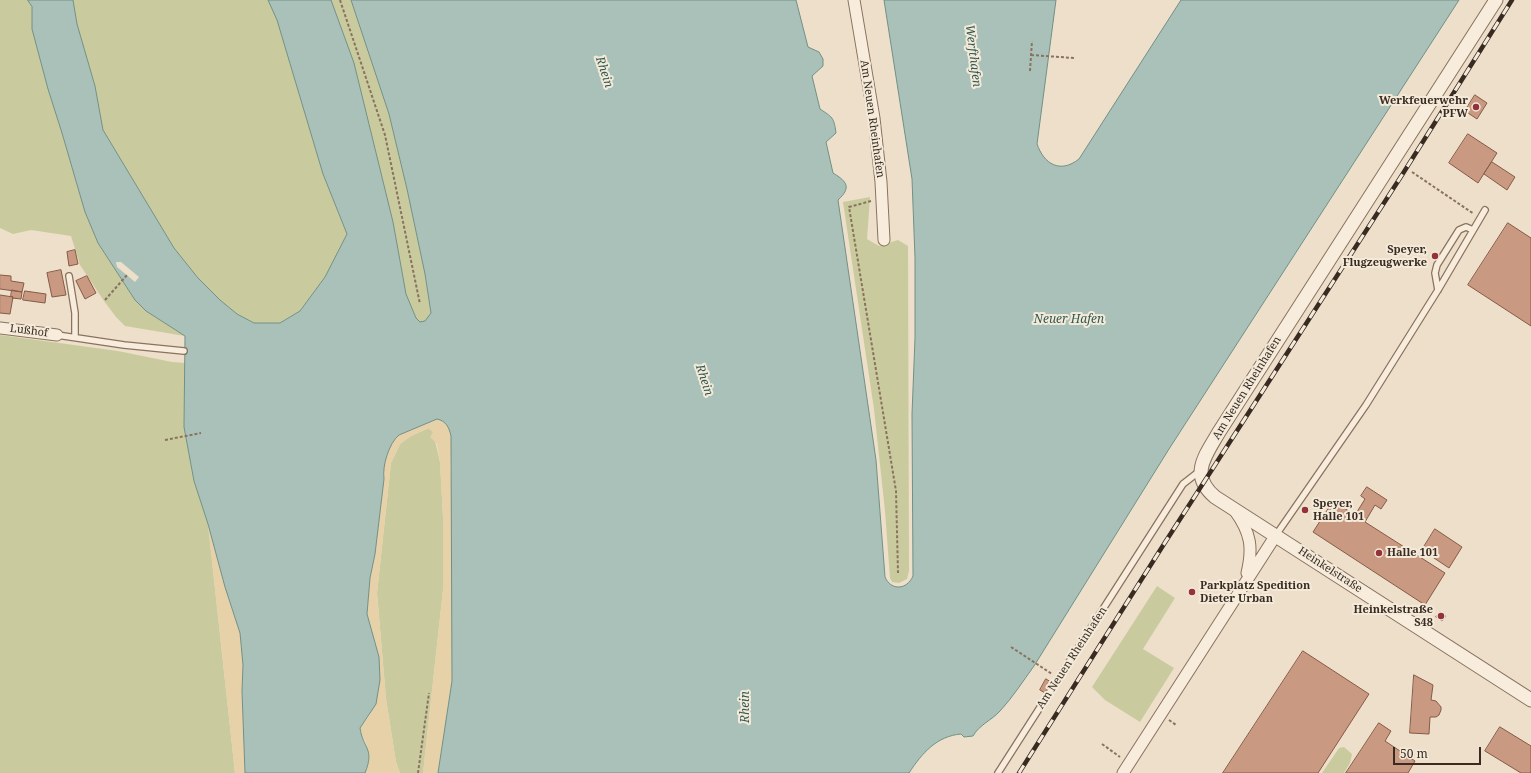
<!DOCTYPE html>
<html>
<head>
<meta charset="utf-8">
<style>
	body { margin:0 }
	#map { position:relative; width:1531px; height:773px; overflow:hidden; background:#eddfca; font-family:"Noto Serif",serif }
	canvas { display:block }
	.scale { position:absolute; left:1393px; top:747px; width:88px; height:18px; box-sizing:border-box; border:2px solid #3a2b22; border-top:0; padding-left:5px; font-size:12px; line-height:14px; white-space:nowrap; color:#3a2b22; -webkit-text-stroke:3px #f4ead9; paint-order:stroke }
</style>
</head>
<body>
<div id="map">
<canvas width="1531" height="773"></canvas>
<div class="scale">50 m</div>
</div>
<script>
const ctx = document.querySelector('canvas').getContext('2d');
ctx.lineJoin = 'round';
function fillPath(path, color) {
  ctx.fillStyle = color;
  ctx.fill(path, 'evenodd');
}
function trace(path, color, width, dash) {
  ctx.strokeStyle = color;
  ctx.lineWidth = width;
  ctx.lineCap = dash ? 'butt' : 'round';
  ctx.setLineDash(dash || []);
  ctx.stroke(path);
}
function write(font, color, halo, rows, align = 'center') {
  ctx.font = font + ' "Noto Serif",serif';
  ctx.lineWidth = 4;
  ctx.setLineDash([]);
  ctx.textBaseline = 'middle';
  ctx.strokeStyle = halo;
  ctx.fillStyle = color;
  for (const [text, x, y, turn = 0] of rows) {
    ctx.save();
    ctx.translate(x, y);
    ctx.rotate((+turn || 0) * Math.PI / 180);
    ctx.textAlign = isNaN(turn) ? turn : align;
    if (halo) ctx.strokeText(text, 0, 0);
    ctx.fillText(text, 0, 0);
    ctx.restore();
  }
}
const green = new Path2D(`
	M0,0h28l4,7v22l16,60 14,44 23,79 13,31 37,57 11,11 39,25 -60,-10 -9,-9 -12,-16 -24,-36 -9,-29 -40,-6 -18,4 -13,-6z
	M73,0h195l9,20 46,154 24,60 -22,43 -25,34 -20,12h-26l-17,-9 -17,-14 -22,-22 -24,-30 -71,-118 -8,-44 -18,-62z
	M331,0h20l38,114 18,75 18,85 6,39 -6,9h-5l-4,-4 -10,-24 -13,-72 -39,-159z
	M870,197l-3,42 12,7 19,-6 10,6 1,325 -2,8 -8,4 -7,-1 -2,-4 -5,-67 -11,-102 -31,-207z
	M0,335l118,16 54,11 13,1 -1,64 10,54 14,43 27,249h-235z
	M429,428l4,4 7,30 3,55v73l-20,183h-23l-4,-11 -10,-63 -9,-106 14,-130 9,-19 11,-8z
	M1157,586l18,12 -32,51 31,19 -34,54 -35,-22 -13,-13z
	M1344,747l8,7 -2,9 -6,10h-22l17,-25z`);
const sand = new Path2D(`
	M437,419c22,4 12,38 14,54 3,23 9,46 13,69 9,46 17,92 26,138l-39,7 -13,86h-15l20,-183v-73l-3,-55 -3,-18 -7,-7 3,-5 -5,-4 -17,8 -11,8 -9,19 -14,130 9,106 10,63 4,11h-35c3,-7 4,-19 2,-27 -2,-7 -6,-10 -7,-18l10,-13 9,-58 -12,-42 3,-37 5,-24 9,-75c-2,-13 5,-36 15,-44z
	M208,524l17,63 15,46 3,32 -1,26 3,82h-10z`);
const water = new Path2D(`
	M28,0h45l4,24 18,62 8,44 71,118 24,30 22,22 17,14 17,9h26l20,-12 25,-34 22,-43 -24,-60 -46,-154 -9,-20h63l23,63 39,159 13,72 10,24 4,4 5,-1 6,-8 -6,-39 -18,-85 -18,-75 -38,-114h445l12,47 11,5 4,7v7l-11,10 8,33c12,8 14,8 16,24l-10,9 7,31c15,9 18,15 5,27l38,260 9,117c6,14 22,13 28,-1l-1,-162 3,-76v-80l-3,-79 -28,-179h172l-19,144c7,20 23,30 42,15l102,-159h278l-290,449 -135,217c-11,15 -21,31 -34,45 -8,9 -21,14 -27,25l-9,1 -3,-3c-24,2 -39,19 -52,39h-471l14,-92 -1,-245c-2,-9 -5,-15 -14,-17l-38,16c-10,8 -17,31 -15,44l-9,75 -5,24 -3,36 12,43 1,23 -4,24 -16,24c3,21 15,20 5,45h-120l-3,-82 1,-26 -3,-32 -15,-46 -17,-63 -14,-43 -10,-54 1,-91 -39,-25 -11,-11 -37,-57 -13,-31 -23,-79 -14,-44 -16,-60v-22z`);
const pier = new Path2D(`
	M116,262h5l18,15 -4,5 -18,-15z`);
const building = new Path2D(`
	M1475,95l12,8 -10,16 -12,-8z
	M1468,134l29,19 -19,30 -29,-20z
	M1492,162l23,15 -8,13 -23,-16z
	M1508,223l23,15v88l-63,-41z
	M75,250l3,14 -9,2 -2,-14z
	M61,270l5,25 -14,2 -5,-24z
	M0,275l11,1v5l13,2 -2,9 -22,-3z
	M87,276l9,17 -11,6 -9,-18z
	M12,290l10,2 -1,7 -9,-1 1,-1 -2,-1z
	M25,291l21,3 -1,9 -22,-3z
	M0,295l13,2 -3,17 -10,-1z
	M1367,487l20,13 -6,9 -6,-4 -10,17 80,51 -20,32 -112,-73 20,-31 22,14 10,-16 -4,-3z
	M1435,529l27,18 -13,21 -27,-18z
	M1440,612l6,4 -4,5 -6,-4z
	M1303,651l66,43 -51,79h-95z
	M1414,675l19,10 -2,15 5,1 5,6v3l-2,5 -3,2h-6l-1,17 -19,-1z
	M1046,679l5,3 -6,11 -5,-3z
	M1379,723l12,8 -6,10 30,20 -7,12h-62z
	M1500,727l31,19v27h-10l-36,-22z`);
const path = new Path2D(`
	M340,0l45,135 35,169
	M1031,55l43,3
	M1030,71l2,-30
	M1412,172l62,42
	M871,201l-22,6 47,284 2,82
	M105,300l23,-26
	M165,440l36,-7
	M1011,647l41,27
	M1169,720l7,5
	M1102,744l18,13
	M418,773l11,-80`);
const service = new Path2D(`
	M69,276l6,37v24
	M1438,290l-3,-17 2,-8 22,-35 7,-3 7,3
	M57,335l67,10 60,6
	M1276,535l90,-130 72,-115 47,-80
	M998,773l185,-289 18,-14`);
const minor = new Path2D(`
	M854,0l20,118 7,64 3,58
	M0,328l57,7
	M1235,511c16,22 18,37 12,62
	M1123,773l153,-238`);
const tertiary = new Path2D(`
	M1496,0l-277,432c-14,24 -30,43 -4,65l316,203`);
const rail = new Path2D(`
	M1019,773l145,-229 238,-369 110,-175`);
const markers = [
	[1476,107,4,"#94323b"],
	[1435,256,4,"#94323b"],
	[1305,510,4,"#94323b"],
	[1379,553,4,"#94323b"],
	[1192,592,4,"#94323b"],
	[1441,616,4,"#94323b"]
];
const poiNames = [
	["Werkfeuerwehr",1468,101],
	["PFW",1468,114],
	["Speyer,",1427,250],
	["Flugzeugwerke",1427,263],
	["Speyer,",1313,504,"left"],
	["Halle 101",1313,517,"left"],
	["Halle 101",1387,553,"left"],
	["Parkplatz Spedition",1200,586,"left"],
	["Dieter Urban",1200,599,"left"],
	["Heinkelstraße",1433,610],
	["S48",1433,623]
];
const streetNames = [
	["Am Neuen Rheinhafen",872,119,82],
	["Lußhof",29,331,7],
	["Am Neuen Rheinhafen",1247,388,-58],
	["Heinkelstraße",1330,570,33],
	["Am Neuen Rheinhafen",1072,658,-57]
];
const waterNames = [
	["Werfthafen",973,56,83],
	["Rhein",604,72,72],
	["Neuer Hafen",1069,320],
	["Rhein",704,380,72],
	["Rhein",746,707,-90]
];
fillPath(green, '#c9cb9e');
fillPath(sand, '#e6d1a9');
fillPath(water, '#aac1b9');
trace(water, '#719085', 1);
fillPath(pier, '#eddfca');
fillPath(building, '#c99982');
trace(building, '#865a46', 1);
trace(service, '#89725f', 8);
trace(minor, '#89725f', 13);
trace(tertiary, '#89725f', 15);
trace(path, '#89725f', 2, [3, 2]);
trace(service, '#f8eddd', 5.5);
trace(minor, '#f8eddd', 11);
trace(tertiary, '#f8eddd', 13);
trace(rail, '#3a2b22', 4.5);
trace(rail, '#f4ead9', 3, [9]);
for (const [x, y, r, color] of markers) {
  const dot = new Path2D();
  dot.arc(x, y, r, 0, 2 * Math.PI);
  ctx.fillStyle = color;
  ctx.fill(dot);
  trace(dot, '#f4ead9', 1.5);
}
write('bold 11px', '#3a2b22', '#f4ead9', poiNames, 'right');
write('11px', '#3a2b22', '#f4ead9', streetNames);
write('italic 12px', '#325953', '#f4ead9', waterNames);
</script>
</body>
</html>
